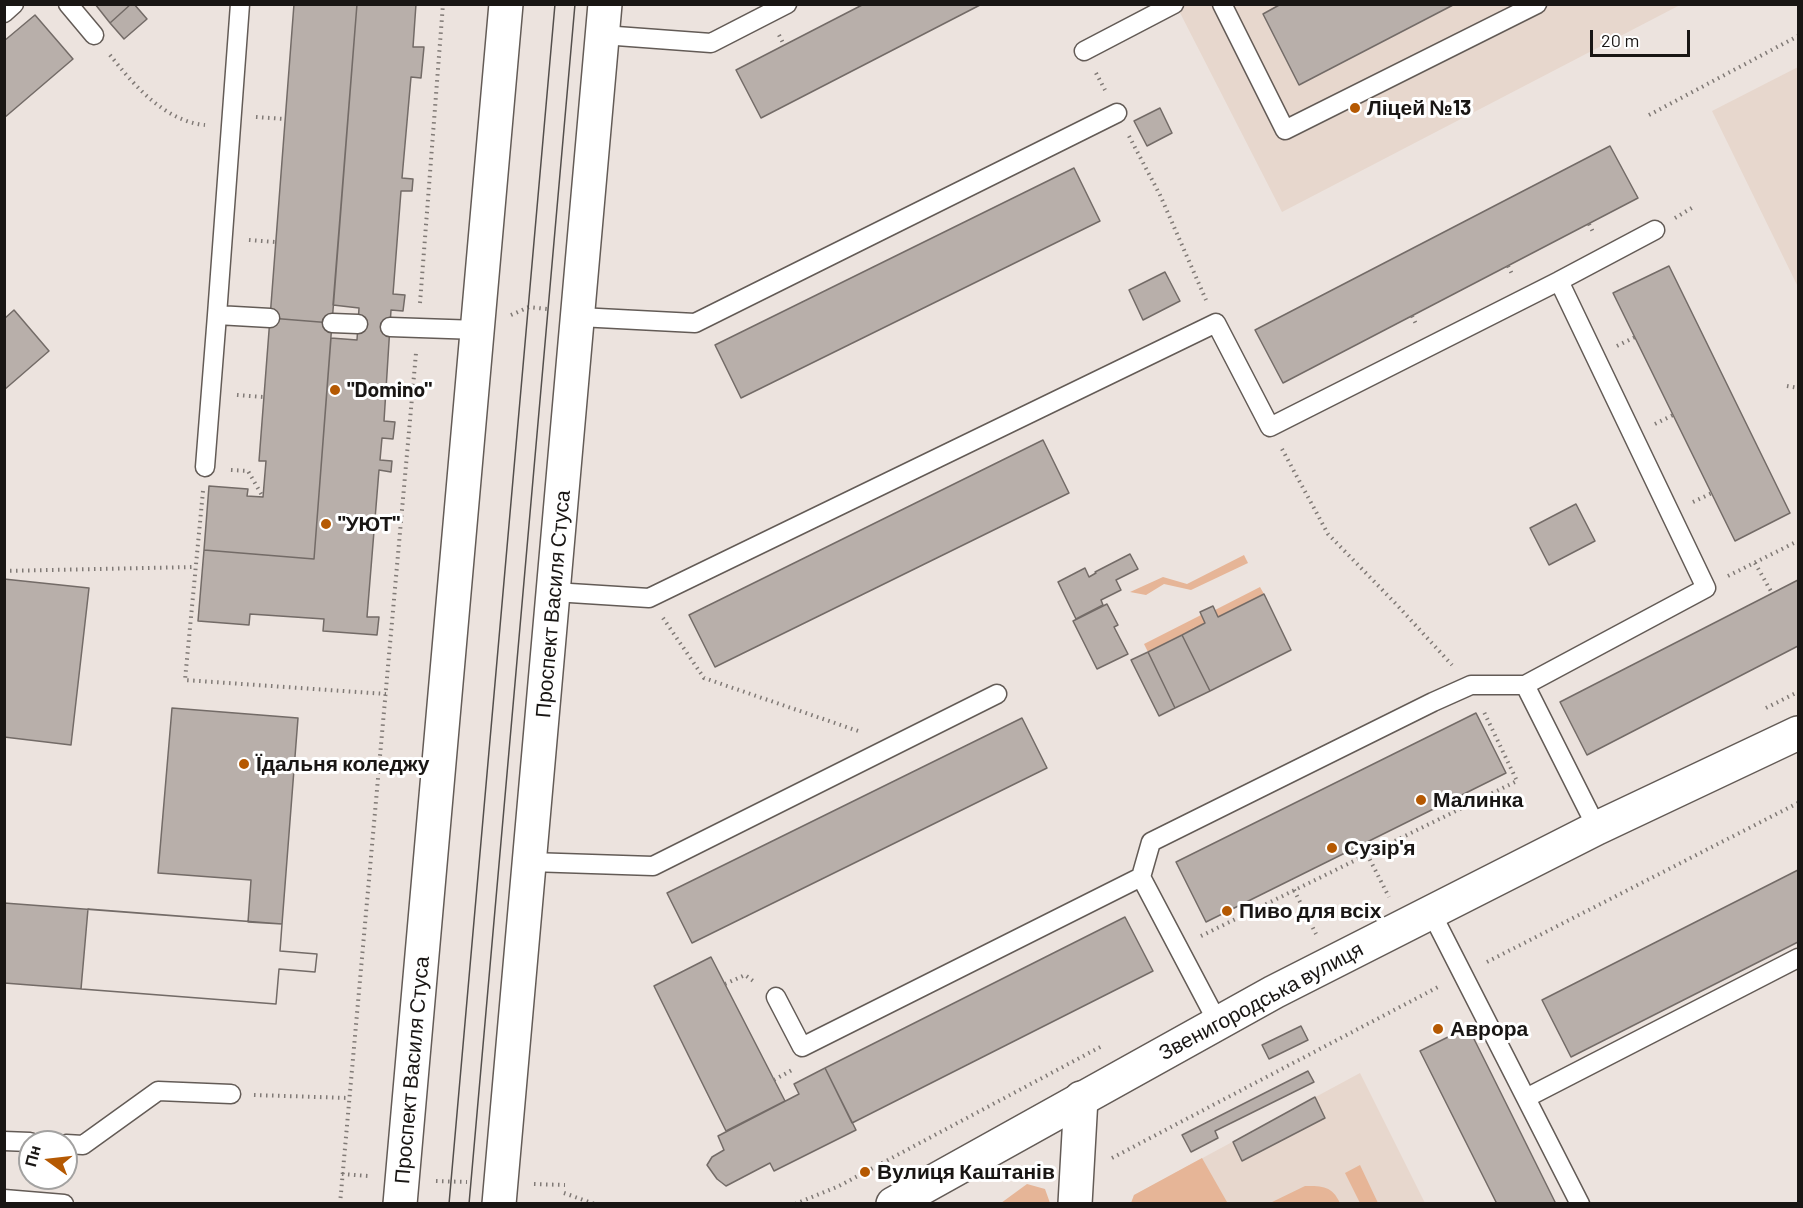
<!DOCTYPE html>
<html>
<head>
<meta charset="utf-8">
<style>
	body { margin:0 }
	#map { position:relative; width:1803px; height:1208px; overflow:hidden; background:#ece3de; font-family:Barlow,sans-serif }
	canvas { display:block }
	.frame { position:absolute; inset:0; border:6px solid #191614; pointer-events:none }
	.north { position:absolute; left:18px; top:1130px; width:60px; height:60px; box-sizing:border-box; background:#fff; border:2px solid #a3a2a1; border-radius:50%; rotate:285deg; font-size:16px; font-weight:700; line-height:24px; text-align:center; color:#191614 }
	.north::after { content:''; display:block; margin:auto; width:21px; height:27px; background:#b55902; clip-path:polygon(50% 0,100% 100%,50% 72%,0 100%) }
	.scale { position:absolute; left:1590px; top:30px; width:100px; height:27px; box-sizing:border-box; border:3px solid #191614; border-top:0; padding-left:8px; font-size:18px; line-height:21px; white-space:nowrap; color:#191614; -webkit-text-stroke:4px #fff; paint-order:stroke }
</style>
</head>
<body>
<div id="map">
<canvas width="1803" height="1208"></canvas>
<div class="frame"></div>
<div class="north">Пн</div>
<div class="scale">20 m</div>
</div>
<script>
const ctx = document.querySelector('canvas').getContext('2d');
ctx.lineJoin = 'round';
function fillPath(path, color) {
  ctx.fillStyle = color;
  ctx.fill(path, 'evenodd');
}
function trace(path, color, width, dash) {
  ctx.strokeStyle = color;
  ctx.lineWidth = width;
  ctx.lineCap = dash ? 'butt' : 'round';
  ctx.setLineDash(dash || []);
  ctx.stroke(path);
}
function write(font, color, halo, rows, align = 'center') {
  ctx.font = font + ' Barlow,sans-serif';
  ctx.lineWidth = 6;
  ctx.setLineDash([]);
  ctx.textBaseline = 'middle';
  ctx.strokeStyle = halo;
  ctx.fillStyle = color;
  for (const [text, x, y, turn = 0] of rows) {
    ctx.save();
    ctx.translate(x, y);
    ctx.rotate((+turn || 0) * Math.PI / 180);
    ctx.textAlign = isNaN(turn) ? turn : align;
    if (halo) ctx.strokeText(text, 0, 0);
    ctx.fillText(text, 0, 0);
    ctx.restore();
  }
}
const built = new Path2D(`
	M1176,5h504l-398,207z
	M1798,67v220l-86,-176z
	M1360,1073l65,130 -294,1 3,-9z`);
const green = new Path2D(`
	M1244,555l4,8 -57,27 -27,-6 -18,11 -16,-3 33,-15 24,7z
	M1260,587l4,7 -46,23 -3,-7z
	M1201,615l4,8 -57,29 -4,-8z
	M1202,1158l25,44 -96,1 3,-8z
	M1360,1165l18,38h-18l-15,-30z
	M1027,1184l18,5 5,14h-49z
	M1305,1186c18,0 27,0 35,17h-70z`);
const building = new Path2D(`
	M95,4h36l-21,19z
	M131,4h3l13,15 -23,20 -14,-16z
	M294,4h63l-25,319 -62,-5z
	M357,4h59l-3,43h11l-3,31 -10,-1 -9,101 11,1 -1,12h-11l-8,103 12,1 -2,16 -12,-1 -7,111 11,1 -2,17 -11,-1 -2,22 12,1 -1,11 -12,-2 -12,147h12l-2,18 -54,-4 1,-12 -74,-5 -1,11 -51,-4 6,-71 110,9 17,-221 26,2 2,-32 -26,-3z
	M864,4h118l-221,114 -25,-48z
	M1281,4h174l-156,81 -36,-71z
	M35,15l38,44 -69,59v-77z
	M1160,108l12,25 -25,13 -13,-25z
	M1610,146l28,52 -355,185 -28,-53z
	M1074,168l26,53 -359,177 -26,-53z
	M1669,266l121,247 -55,28 -122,-248z
	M1165,272l15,29 -37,19 -14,-30z
	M14,310l35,41 -45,39v-71z
	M270,318l62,5 -18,236 -110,-9 5,-64 39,3 -1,7 16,1 3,-36h-7z
	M1043,440l26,53 -354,174 -26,-52z
	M1576,504l19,37 -46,24 -19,-37z
	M1130,554l8,15 -22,11 5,10 -20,10 2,5 -27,14 -18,-37 27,-14 4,9 7,-4 -1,-1z
	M4,579l85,9 -18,157 -67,-8z
	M1798,580v66l-211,109 -27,-53z
	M1264,594l27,56 -81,41 -28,-56 23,-12 -5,-11 13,-6 5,11z
	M1107,604l11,21 -4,2 14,27 -31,15 -24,-48z
	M1182,635l28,56 -35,17 -27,-56z
	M1148,652l27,56 -16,8 -28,-56z
	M172,708l126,10 -16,206 -34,-2 3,-42 -93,-7z
	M1476,713l30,60 -300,149 -30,-60z
	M1022,718l25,50 -355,175 -25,-50z
	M1798,870v72l-227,115 -29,-57z
	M4,903l278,21 -2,27 37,3 -2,18 -36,-3 -3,35 -272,-21z
	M88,909l194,15 -2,27 37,3 -2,18 -36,-3 -3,35 -195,-15z
	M1125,917l28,54 -301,152 -27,-55z
	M711,957l74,144 -59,30 -72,-145z
	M1301,1026l7,14 -39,19 -7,-14z
	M1468,1027l19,38 69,139h-59l-77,-153z
	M825,1068l31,62 -82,41 -4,-8 -44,23 -9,-7 -10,-14 5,-8 12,-7 -6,-14 81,-42 -5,-10z
	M1308,1071l6,11 -99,49 3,7 -27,14 -9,-17z
	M1315,1097l10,21 -83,43 -9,-19z`);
const path = new Path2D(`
	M779,35l5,10
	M110,55c23,29 54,66 95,70
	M1096,73l9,17
	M1649,115l149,-79
	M256,117l29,2
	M1129,136l31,59 46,105
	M1675,218l20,-12
	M1589,224l5,10
	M249,240l26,2
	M1508,266l5,10
	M420,303l23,-299
	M511,315l18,-8 18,2
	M1412,316l5,10
	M1617,346l18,-9
	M1787,386l11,2
	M237,395l26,2
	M1655,424l18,-9
	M1282,449l46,85 69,71 55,60
	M231,470l17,1 15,26
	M203,491l-18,189 201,14
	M1693,502l19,-9
	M1755,563l17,30
	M4,571l190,-4
	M1728,576l70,-35
	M663,618l41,60 157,54
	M1766,708l32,-16
	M1367,854l22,43
	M1294,890l22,44
	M1201,936l316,-155 -34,-71
	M1487,962l311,-159
	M725,984l20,-9 11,8
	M774,1080l18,-10
	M254,1095l95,3
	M1112,1158l328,-172
	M342,1174l26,2
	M436,1181l31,1
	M534,1184l31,1
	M564,1193l31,11
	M340,1204l76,-851
	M795,1204l44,-18 265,-141`);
const service = new Path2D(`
	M68,4l26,31
	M240,4l-23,311 53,3
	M1222,4l63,126 252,-126
	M4,13l10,-9
	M603,35l108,8 76,-39
	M1084,51l90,-47
	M1559,281l96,-51
	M579,317l116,6 422,-210
	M332,323l26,1
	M390,327l88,3
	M205,467l12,-152
	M554,592l95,6 567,-275 54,104 289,-146 147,307 -181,97 72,143
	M530,862l123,4 344,-172
	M1141,877l77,146
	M1431,912l149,292
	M776,997l26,50 339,-170 10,-35 282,-140 38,-17h54
	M1526,1098l272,-140
	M4,1141l26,1
	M66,1144l17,1 75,-54 73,3
	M4,1199l60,5`);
const minor = new Path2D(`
	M1075,1204l6,-106`);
const tertiary = new Path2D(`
	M400,1204l106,-1200
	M499,1204l106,-1200
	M893,1204l381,-212 323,-164 201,-95`);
const tram = new Path2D(`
	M449,1204l106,-1200
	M469,1204l106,-1200`);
const markers = [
	[1355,108,6,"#b55902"],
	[335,390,6,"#b55902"],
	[326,524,6,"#b55902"],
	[244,764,6,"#b55902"],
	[1421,800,6,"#b55902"],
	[1332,848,6,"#b55902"],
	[1227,911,6,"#b55902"],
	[1438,1029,6,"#b55902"],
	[865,1172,6,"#b55902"]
];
const poiNames = [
	["Ліцей №13",1367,108],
	["\"Domino\"",347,390],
	["\"УЮТ\"",338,524],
	["Їдальня коледжу",256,764],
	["Малинка",1433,800],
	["Сузір'я",1344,848],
	["Пиво для всіх",1239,911],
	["Аврора",1450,1029],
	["Вулиця Каштанів",877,1172]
];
const streetNames = [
	["Проспект Василя Стуса",553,604,-85],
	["Звенигородська вулиця",1261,1001,-28],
	["Проспект Василя Стуса",412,1070,-85]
];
fillPath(built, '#e7d7cd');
fillPath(green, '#e6b597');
fillPath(building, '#b8afaa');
trace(building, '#736b67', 1.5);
trace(service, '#635b56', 21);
trace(minor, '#635b56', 36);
trace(tertiary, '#635b56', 36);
trace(path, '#807a76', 4, [1.5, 4.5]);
trace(service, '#fff', 18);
trace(minor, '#fff', 33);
trace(tertiary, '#fff', 33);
trace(tram, '#534e4b', 1.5);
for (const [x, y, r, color] of markers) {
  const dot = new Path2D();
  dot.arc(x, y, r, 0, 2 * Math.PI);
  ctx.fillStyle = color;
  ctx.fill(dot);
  trace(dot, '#fff', 2);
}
write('bold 21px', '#191614', '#fff', poiNames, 'left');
write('21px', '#191614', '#fff', streetNames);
</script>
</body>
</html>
